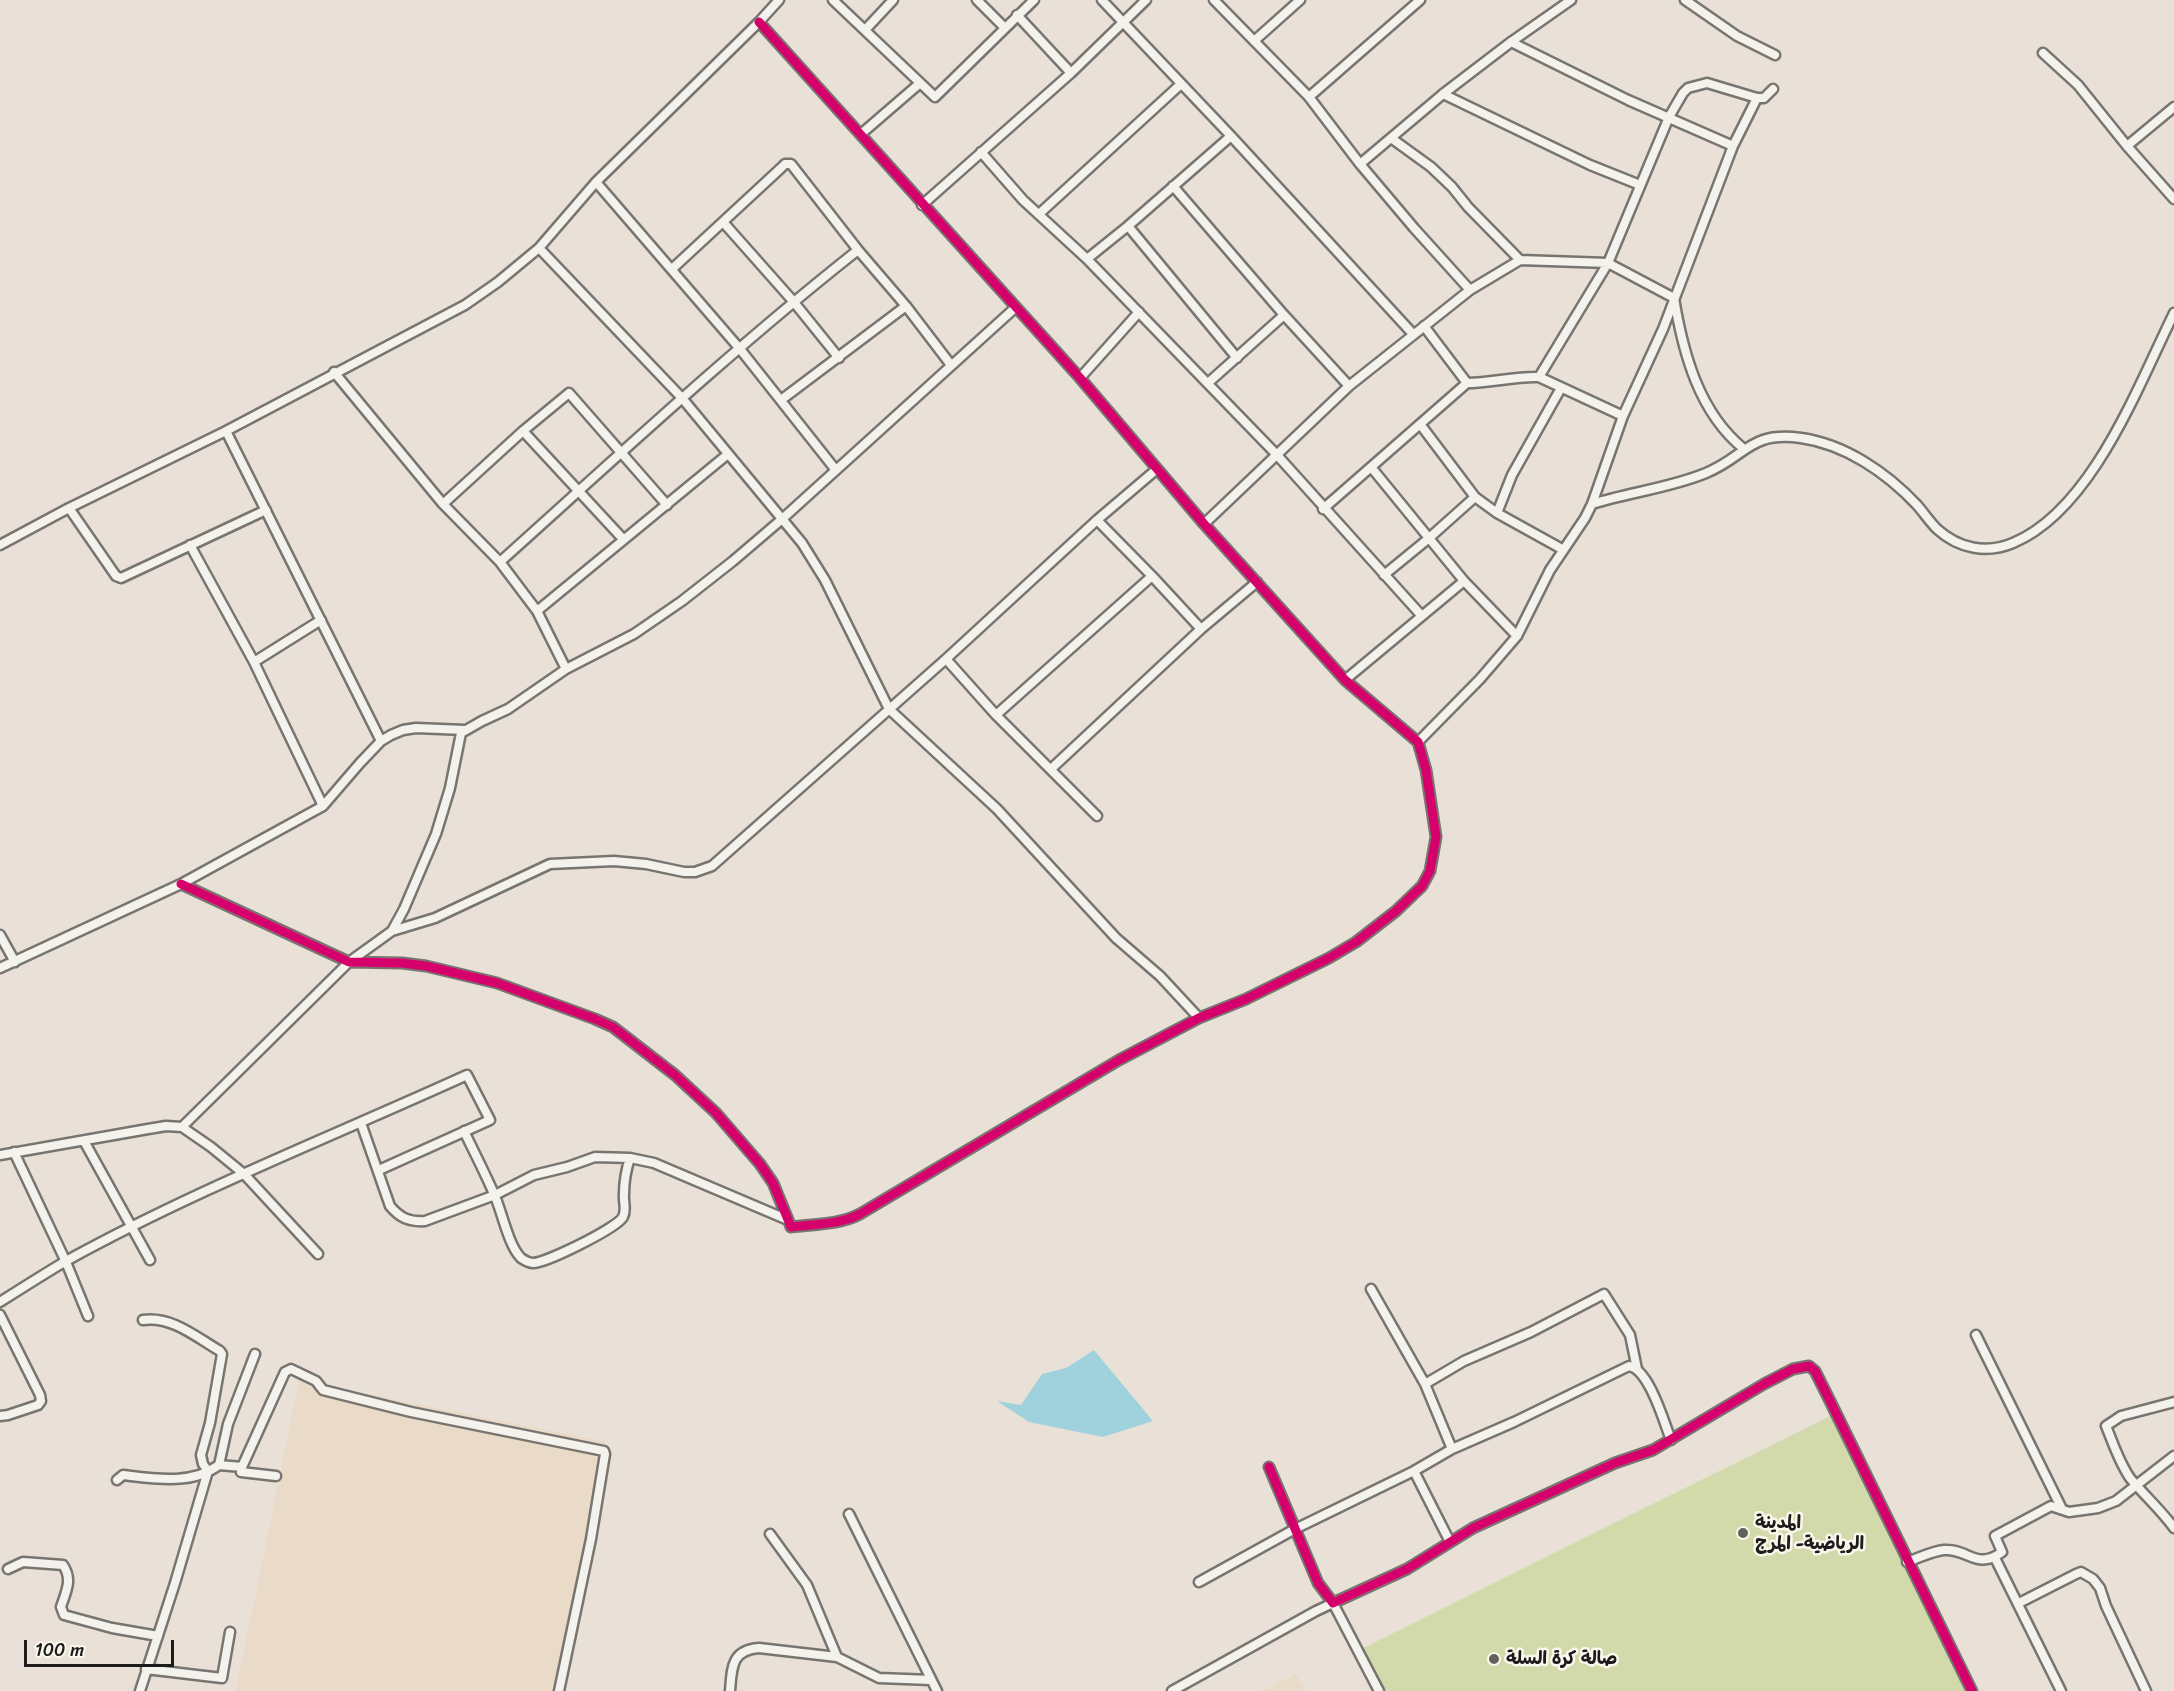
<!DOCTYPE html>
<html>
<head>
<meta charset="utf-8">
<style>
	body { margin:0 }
	#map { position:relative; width:2174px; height:1691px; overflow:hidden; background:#e9e1d7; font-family:Sriracha,sans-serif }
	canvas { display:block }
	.scale { position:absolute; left:24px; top:1640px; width:150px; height:27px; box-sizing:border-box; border:3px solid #1c1c1c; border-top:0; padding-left:8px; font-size:18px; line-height:21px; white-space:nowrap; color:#1c1c1c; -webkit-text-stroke:4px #fbf7ec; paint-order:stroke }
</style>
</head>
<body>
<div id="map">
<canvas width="2174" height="1691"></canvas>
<div class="scale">100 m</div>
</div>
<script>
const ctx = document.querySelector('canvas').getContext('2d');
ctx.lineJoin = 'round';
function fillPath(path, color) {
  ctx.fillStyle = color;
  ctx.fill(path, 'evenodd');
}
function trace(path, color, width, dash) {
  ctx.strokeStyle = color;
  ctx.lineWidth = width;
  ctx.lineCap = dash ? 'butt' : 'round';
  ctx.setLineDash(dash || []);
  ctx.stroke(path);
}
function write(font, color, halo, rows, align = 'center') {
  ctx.font = font + ' Sriracha,"Playpen Sans Arabic",sans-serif';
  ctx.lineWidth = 5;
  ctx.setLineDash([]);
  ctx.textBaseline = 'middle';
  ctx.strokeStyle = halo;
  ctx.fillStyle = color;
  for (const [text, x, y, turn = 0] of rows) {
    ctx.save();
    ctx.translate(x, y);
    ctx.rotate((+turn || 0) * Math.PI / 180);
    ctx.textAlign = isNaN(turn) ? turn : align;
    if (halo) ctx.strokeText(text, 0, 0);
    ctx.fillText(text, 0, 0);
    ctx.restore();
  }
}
const built = new Path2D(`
	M299,1380l307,62 -53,249h-317z
	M1296,1674l9,17h-44z`);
const green = new Path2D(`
	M1832,1415l135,276h-588l-20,-41z`);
const water = new Path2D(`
	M1094,1350l59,71 -50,16 -74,-15 -32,-21 24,4 21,-31 24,-6z`);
const minor = new Path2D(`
	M833,0l102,97 99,-97
	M977,0l27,27
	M1102,0l129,136 182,198
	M1214,0l95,97 51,67 54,64 56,62
	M1685,0l52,36 38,19
	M1017,15l54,58
	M865,30l28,-30
	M1254,41l46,-41
	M1511,42l117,58 105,46
	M2043,53l35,32 49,61 47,53
	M1443,94l147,71 50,20
	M1309,97l111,-97
	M861,134l58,-50
	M1391,138l40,29 21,20 16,20 52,53
	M2127,146l47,-39
	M981,152l42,48 64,59 190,196 144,160
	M1360,164l83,-70 68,-52 60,-42
	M596,182l144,167 95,120
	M1173,186l111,129 65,71
	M922,205l149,-132 75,-73
	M1039,214l142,-130
	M723,222l70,79 46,57
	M1128,226l109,132
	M539,248l143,150 120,145 23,37 64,129 108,100 119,129 44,38 39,42
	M1087,259l41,-33 103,-90
	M672,269l109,-101 4,-4h6l67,86 48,56 45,59
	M1424,326l43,57c24,0 48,-7 72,-6
	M334,372l109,132 57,58 37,49 29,58
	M1080,378l59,-66
	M1208,383l76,-68
	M781,400l125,-94
	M1623,416l-84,-39 69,-114 61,-146 14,-24 5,-5 19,-5 50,15h7l9,-9
	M1420,424l55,73 22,16 65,36
	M226,431l155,310
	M523,431l100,108
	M1371,467l93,114 53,55
	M443,504l80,-73 46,-38 98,112
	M1592,504c38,-12 78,-16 114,-31 41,-17 43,-42 95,-35 44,6 86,35 116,67 7,8 13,17 20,24 22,20 50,25 76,14 79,-33 125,-157 161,-230
	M69,508l47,68 5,2 145,-68
	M1323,509l144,-126
	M1497,513l15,-38 49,-87
	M1097,520l55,56 49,53
	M1204,524l145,-138 121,-96 50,-30 88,3 66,35c9,55 25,115 70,151
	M0,545l69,-37 157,-77 239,-126 33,-23 41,-34 57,-66 163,-160 20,-22
	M190,545l64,117 69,144
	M500,562c118,-106 234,-214 358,-312
	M1384,575l44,-36 47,-42
	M537,611l191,-157
	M946,659l50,56 101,101
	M254,662l67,-42
	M1345,680l119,-99
	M996,715l156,-139
	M1418,742l62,-63 37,-43 33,-66 35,-52 7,-14 31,-88 40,-87 70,-183 24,-48
	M1051,769l150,-140 56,-47
	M181,884l168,78 53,1 24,3 71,17 98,36 18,8 62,48 41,38 44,51 13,19 18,44c23,-3 48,-2 69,-13l259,-154 80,-42 47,-19 83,-41 27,-16 40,-31 26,-25 8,-15 6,-34 -10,-67 -8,-28 -73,-62 -141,-156 -124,-146 -321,-356
	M392,931l43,-13 115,-54 64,-3 32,3 38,8h11l17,-6 234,-207 151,-139 60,-51
	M0,935l15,27
	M0,968l181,-84 142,-78 37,-43 21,-22 10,-6 12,-5 13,-2 49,2
	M361,1123l29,83c10,12 19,16 35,15l70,-26 39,-20 33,-8 28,-10 35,1 24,5 134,57
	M182,1127l167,-165 43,-31 12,-22 32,-75 14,-46 11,-55 21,-12 26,-12 58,-40 68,-35 48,-33 51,-40 48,-41 235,-213
	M464,1131c10,21 21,42 30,63 8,17 14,51 27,64 3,2 8,5 12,5 13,0 84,-35 90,-46 4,-8 0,-15 1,-23 0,-12 2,-24 6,-36
	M84,1141l66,119
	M14,1152l52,110 22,54
	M0,1155l148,-26 18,-3 16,1 29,20 33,27 74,80
	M1371,1289l54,95 27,65
	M0,1302c22,-14 44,-28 66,-41 129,-71 267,-125 401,-186l23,45 -111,50
	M0,1315l40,80 1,6 -3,4 -30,10 -8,1
	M1976,1335l86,174
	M1425,1384l39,-23 67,-29 73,-38 26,41 7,34
	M2174,1402l-53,14 -15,10c7,17 13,36 24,52 14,17 31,32 44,50
	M219,1465l9,-41 27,-70
	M242,1467l43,-95 6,-3 25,12 7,9 88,22 193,39 1,3 -14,85 -32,152
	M242,1467l-1,5 35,4
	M1269,1467l49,116 15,20 74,-34 66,-41 142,-65 38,-13 111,-66 29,-15 16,-3 6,5 14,28 143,292
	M1414,1471l36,71
	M117,1480l6,-5c33,4 69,10 96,-10l23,2
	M849,1514l88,177
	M770,1534l37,51 30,72
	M1995,1558l66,133
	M1907,1562c12,-4 25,-11 37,-12 24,-2 32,21 58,2l-7,-16 56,-30 18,6 29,-4 18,-7 58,-45
	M8,1569l15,-7 40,3c10,15 3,26 -2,42l3,8 48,13 46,8
	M1199,1582l96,-53 119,-58 38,-22 62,-27 115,-56c20,3 35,56 42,74
	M2019,1603l57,-29 5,-2 12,7 7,9 6,18 40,85
	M146,1669l76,9 8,-46
	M140,1691l35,-108 33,-112 -5,-7 -2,-9 9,-32 12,-69 -2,-3c-24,-14 -48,-35 -77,-31
	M730,1691c2,-23 1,-41 29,-43l78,9 42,21 52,2
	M1172,1691l144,-80 17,-8 46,88`);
const cycleway = new Path2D(`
	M181,884l168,78 53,1 24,3 71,17 98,36 18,8 62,48 41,38 44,51 13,19 18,44c23,-3 48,-2 69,-13l259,-154 80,-42 47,-19 83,-41 27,-16 40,-31 26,-25 8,-15 6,-34 -10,-67 -8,-28 -73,-62 -141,-156 -124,-146 -321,-356
	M1269,1467l49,116 15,20 74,-34 66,-41 142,-65 38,-13 111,-66 29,-15 16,-3 6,5 14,28 143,292`);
const markers = [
	[1743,1533,6,"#64615d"],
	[1494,1659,6,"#64615d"]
];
const poiNames = [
	["المدينة",1755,1523],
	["الرياضية- المرج",1755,1544],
	["صالة كرة السلة",1506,1659]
];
fillPath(built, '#eadac8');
fillPath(green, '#d2daac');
fillPath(water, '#9fd2dd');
trace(minor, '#787570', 13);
trace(minor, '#f4f2ed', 8);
trace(cycleway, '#d6006c', 9);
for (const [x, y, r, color] of markers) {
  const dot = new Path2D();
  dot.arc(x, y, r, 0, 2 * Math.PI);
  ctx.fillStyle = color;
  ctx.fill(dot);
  trace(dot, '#fbf7ec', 2);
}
write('bold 18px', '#1c1c1c', '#fbf7ec', poiNames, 'left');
</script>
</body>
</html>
